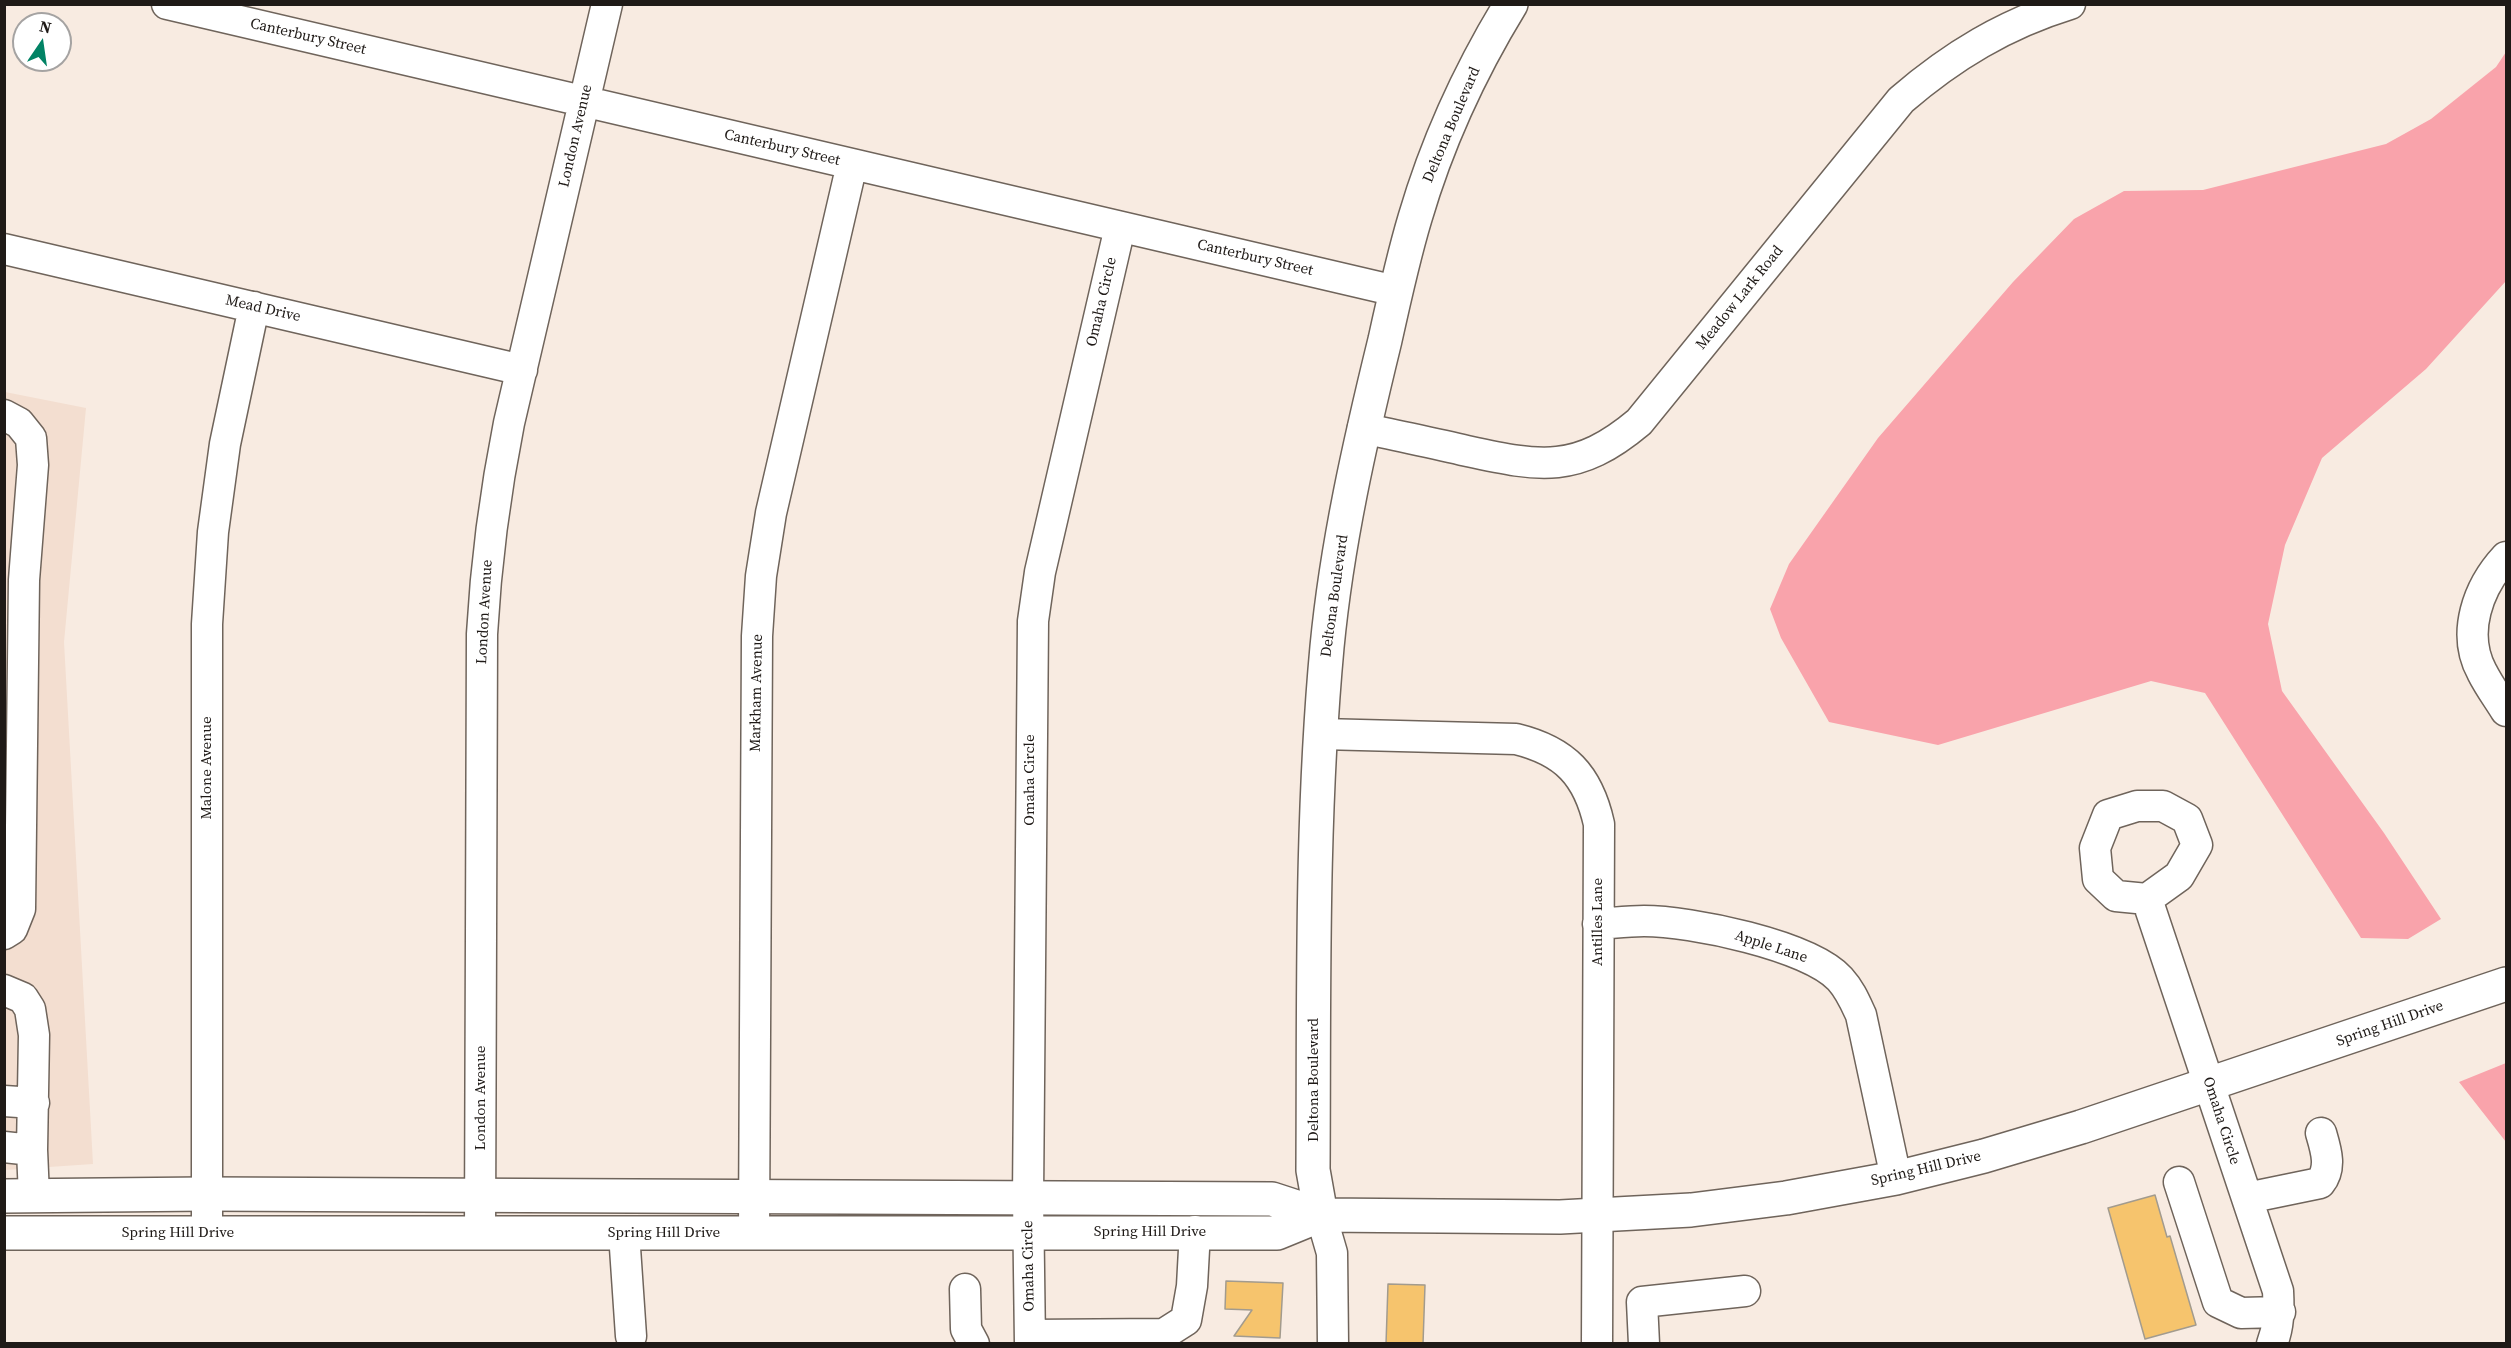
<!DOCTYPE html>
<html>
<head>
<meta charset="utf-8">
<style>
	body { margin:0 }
	#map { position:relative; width:2511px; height:1348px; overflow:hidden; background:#f8ebe1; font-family:"Source Serif 4",serif }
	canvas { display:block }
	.frame { position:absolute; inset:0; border:6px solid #1f1a17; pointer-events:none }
	.north { position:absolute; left:12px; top:12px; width:60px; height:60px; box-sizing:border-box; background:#fff; border:2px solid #a5a3a2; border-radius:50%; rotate:13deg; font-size:16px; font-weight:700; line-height:24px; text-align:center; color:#1f1a17 }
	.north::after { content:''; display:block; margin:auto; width:21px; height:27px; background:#028365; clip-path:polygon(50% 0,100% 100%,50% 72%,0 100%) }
</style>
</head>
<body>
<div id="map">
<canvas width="2511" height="1348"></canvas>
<div class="frame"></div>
<div class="north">N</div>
</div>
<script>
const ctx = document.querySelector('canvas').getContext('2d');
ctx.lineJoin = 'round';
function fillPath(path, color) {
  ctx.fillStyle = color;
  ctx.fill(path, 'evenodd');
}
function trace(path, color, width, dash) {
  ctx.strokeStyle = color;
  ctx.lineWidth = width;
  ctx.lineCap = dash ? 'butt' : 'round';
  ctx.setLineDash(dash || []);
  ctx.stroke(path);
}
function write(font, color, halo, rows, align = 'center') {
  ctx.font = font + ' "Source Serif 4",serif';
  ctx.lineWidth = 4.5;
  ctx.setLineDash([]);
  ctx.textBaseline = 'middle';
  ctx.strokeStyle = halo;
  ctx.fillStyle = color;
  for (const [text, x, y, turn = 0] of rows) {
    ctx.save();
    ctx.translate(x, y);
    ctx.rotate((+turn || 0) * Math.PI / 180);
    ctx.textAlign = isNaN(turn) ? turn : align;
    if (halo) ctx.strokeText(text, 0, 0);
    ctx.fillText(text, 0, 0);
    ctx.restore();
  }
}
const built = new Path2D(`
	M5,392l81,16 -22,234 29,522 -88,6z`);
const green = new Path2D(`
	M2506,52v229l-80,88 -104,89 -37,87 -17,79 14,67 102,142 57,86 -33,20 -47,-1 -156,-245 -54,-12 -213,64 -109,-23 -48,-84 -11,-29 19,-45 89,-126 135,-156 61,-63 50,-28 79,-1 183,-46 45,-25 65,-52z
	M2506,1063v79l-47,-60z`);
const building = new Path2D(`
	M2155,1195l12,42 3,-1 26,89 -51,14 -37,-131z
	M1226,1281l57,2 -3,55 -46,-2 18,-26 -27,-1z
	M1388,1284l37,1 -2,59h-37z`);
const minor = new Path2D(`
	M167,4l1229,287
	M4,249l518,121
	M4,415l15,8 12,15 2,27 -9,115 -4,329 -8,20 -8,5
	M1363,428c35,8 70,15 104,23 74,16 110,23 172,-29l262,-322c51,-44 104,-76 169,-96
	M2506,557c-28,30 -45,76 -24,115 7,14 16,26 24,39
	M1321,734l195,5c49,12 72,36 83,85l-2,520
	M2137,806h26l24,13 10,26 -18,31 -32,23 -31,-3 -18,-17 -3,-31 13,-33z
	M2147,899l131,392c1,19 1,35 -6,53
	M1598,924c15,-1 31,-3 46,-3 46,0 165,24 196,58 10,11 15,23 21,36l35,163
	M4,990l19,8 7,11 4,26 -2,115 2,46
	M4,1101l30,2
	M4,1147l28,3
	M2179,1182l39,120 23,11 39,-1
	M2247,1198l73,-15c12,-15 6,-33 1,-50
	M1321,1215l11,38 1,91
	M754,1232l3,-596 4,-60 10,-63 81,-349
	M207,1233v-609l6,-92 12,-88 29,-137
	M480,1233l2,-599c4,-72 13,-141 27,-211l98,-419
	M624,1233l7,103
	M965,1289l1,40 8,15
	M1030,1335l134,-1 22,-14 6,-34 3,-55
	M1030,1344l-2,-147 5,-576 7,-49 80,-345
	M1644,1344l-2,-42 103,-11`);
const major = new Path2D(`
	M4,1196l202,-2 1066,5 49,16 239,2 131,-7 95,-12 110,-20 88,-22 97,-29 425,-143
	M1321,1215l-8,-45c1,-174 -2,-349 14,-523 10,-104 33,-205 58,-307 9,-41 18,-82 30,-122 22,-75 55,-147 96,-214
	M4,1233h1273l44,-18`);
const streetNames = [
	["Canterbury Street",308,37,13],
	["Deltona Boulevard",1452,125,-67],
	["London Avenue",576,136,-77],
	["Canterbury Street",782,148,13],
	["Canterbury Street",1255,258,13],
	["Meadow Lark Road",1740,298,-51],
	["Omaha Circle",1102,302,-77],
	["Mead Drive",263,309,13],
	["Deltona Boulevard",1335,596,-82],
	["London Avenue",485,612,-87],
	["Markham Avenue",757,693,-89],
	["Malone Avenue",207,768,-90],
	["Omaha Circle",1030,780,-90],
	["Antilles Lane",1598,922,-90],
	["Apple Lane",1771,947,18],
	["Spring Hill Drive",2390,1024,-19],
	["Deltona Boulevard",1314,1080,-90],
	["London Avenue",481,1098,-90],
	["Omaha Circle",2221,1121,72],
	["Spring Hill Drive",1926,1169,-13],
	["Spring Hill Drive",1150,1232],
	["Spring Hill Drive",178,1233],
	["Spring Hill Drive",664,1233],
	["Omaha Circle",1029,1266,-91]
];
fillPath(built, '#f3ded0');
fillPath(green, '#f9a3ab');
fillPath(building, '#f6c46d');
trace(building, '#a29b8e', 1.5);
trace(minor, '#6f645b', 33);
trace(major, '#6f645b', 36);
trace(minor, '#fff', 30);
trace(major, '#fff', 33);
write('15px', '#1f1a17', '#fff', streetNames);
</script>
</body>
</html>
